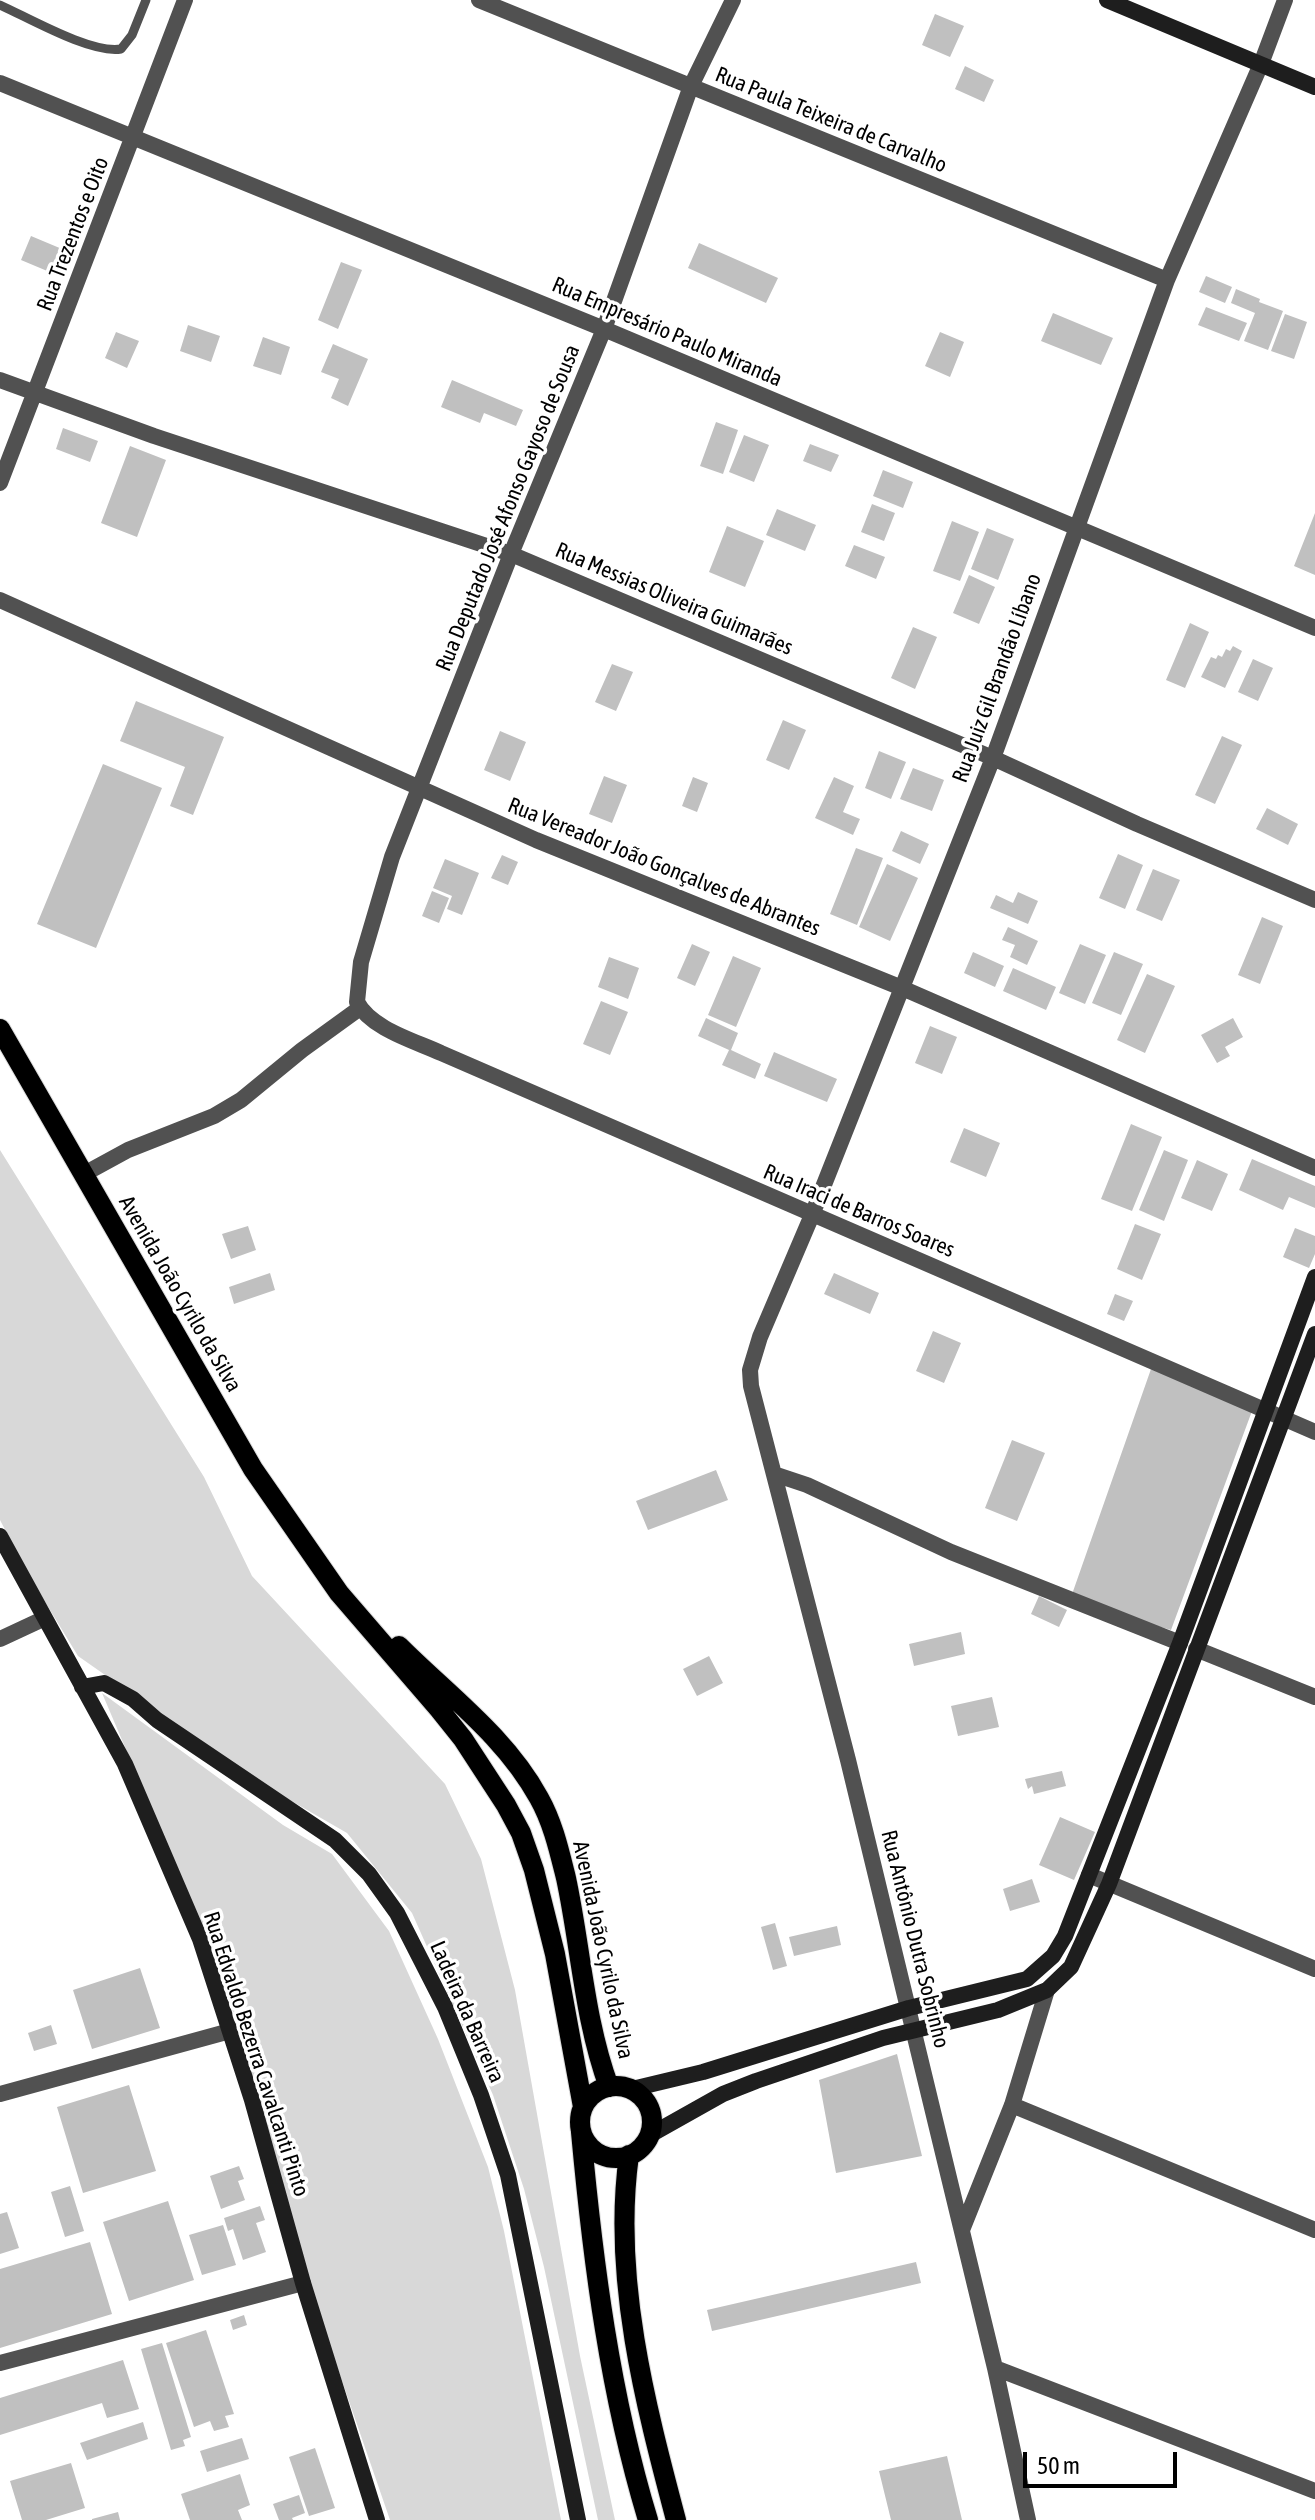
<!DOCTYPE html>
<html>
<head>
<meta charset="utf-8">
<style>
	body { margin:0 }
	#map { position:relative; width:1315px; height:2520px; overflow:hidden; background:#fff; font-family:"Asap Condensed",sans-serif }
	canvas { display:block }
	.scale { position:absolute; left:1023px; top:2452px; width:154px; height:36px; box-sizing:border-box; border:4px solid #000; border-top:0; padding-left:10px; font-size:24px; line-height:28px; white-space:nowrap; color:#000; -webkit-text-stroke:6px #fff; paint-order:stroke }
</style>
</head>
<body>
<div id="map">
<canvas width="1315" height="2520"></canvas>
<div class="scale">50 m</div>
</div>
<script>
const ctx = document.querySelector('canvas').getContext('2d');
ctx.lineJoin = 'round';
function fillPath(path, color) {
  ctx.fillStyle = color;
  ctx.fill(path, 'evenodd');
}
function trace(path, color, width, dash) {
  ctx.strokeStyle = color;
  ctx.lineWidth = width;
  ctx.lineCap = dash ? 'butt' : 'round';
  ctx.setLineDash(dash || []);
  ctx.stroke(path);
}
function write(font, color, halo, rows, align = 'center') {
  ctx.font = font + ' "Asap Condensed",sans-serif';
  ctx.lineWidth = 7;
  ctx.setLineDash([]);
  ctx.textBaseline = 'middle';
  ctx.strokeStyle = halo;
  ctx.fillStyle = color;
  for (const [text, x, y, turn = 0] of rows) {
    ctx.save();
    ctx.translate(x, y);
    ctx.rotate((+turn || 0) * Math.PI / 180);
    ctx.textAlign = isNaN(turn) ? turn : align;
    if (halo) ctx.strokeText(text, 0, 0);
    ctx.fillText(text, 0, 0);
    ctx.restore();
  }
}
const green = new Path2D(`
	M0,1150l204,327 48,99 193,208 36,75 34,131 65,366 35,164h-17l-54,-253 -20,-78 -31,-94 -81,-182 -65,-80 -92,-53 -177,-124 -50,-82 -28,-54z
	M102,1693l181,132 49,29 57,77 49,108 50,128 16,64 57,289h-171l-78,-226 -88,-314z`);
const building = new Path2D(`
	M935,14l29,12 -14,31 -28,-12z
	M965,66l29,14 -10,22 -29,-13z
	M31,236l31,13 -10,24 -31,-13z
	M699,243l79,35 -12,25 -78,-35z
	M341,262l21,8 -24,59 -20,-9z
	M1206,276l26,11 -7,16 -26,-11z
	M1236,289l24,10 -1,3 24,9 -15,39 -24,-9 11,-28 -24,-10z
	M1206,307l41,16 -8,18 -41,-16z
	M1053,313l60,25 -12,27 -60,-24z
	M1285,314l22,8 -13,37 -23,-8z
	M188,325l32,11 -9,26 -31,-11z
	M116,332l23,9 -12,27 -22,-10z
	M940,332l24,10 -14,35 -25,-11z
	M263,337l27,10 -9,28 -28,-9z
	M333,344l35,15 -20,47 -17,-8 8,-19 -18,-7z
	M452,380l71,30 -7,16 -32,-13 -4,10 -39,-16z
	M716,422l22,8 -15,44 -23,-8z
	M63,428l35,13 -8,21 -34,-13z
	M744,435l25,10 -15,37 -25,-10z
	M810,444l29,11 -8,17 -28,-11z
	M130,446l36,14 -29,77 -36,-14z
	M883,470l30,12 -10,26 -30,-12z
	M872,504l23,9 -11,28 -23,-9z
	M777,509l39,16 -11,26 -39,-16z
	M1315,513v62l-21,-9z
	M952,521l27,11 -19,49 -27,-10z
	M727,526l37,15 -19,46 -36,-15z
	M987,528l27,11 -16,41 -27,-11z
	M854,545l31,12 -9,22 -31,-13z
	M969,575l26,12 -16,37 -26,-11z
	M1190,623l19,9 -24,56 -19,-8z
	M913,627l24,10 -22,52 -24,-11z
	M1233,646l9,5 -17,37 -24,-11 10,-20 5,2 2,-4 4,2 4,-8 4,2z
	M1253,659l20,9 -15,33 -20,-9z
	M612,664l21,8 -17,39 -21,-9z
	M136,701l88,36 -31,78 -23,-9 15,-39 -65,-26z
	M783,720l23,10 -17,40 -23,-10z
	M500,731l26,11 -16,39 -26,-11z
	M1222,736l20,9 -27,59 -20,-9z
	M879,751l27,11 -15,37 -26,-11z
	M103,764l59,24 -66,160 -59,-24z
	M913,768l31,12 -12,31 -32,-12z
	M604,776l23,9 -15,38 -23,-9z
	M693,777l15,6 -11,29 -15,-6z
	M834,777l20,9 -11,26 17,7 -7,16 -38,-17z
	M1267,808l31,16 -10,21 -32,-16z
	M901,831l28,13 -9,20 -28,-13z
	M856,848l27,10 -26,67 -27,-11z
	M1118,854l25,11 -18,44 -26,-11z
	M502,855l16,7 -10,23 -17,-7z
	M445,859l34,14 -17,42 -15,-6 5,-13 -19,-8z
	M887,864l31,14 -28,63 -31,-14z
	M1153,869l27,11 -18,41 -26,-11z
	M432,891l17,7 -10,25 -17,-7z
	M1018,892l20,9 -10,23 -38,-16 6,-13 17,8z
	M1262,917l21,9 -23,58 -22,-9z
	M1008,927l30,14 -11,24 -17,-8 5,-12 -13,-5z
	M692,944l18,8 -15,34 -18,-8z
	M1080,944l26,11 -21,49 -26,-11z
	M973,952l31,14 -9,21 -31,-14z
	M1114,952l29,12 -22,51 -29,-12z
	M733,956l28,12 -25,59 -28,-12z
	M609,957l30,11 -11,31 -30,-12z
	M1013,968l43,19 -10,23 -43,-19z
	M1147,974l28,12 -30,67 -28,-13z
	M601,1001l27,11 -18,43 -27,-11z
	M706,1018l32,15 -7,17 30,14 -6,15 -33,-14 7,-15 -31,-14z
	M1233,1018l10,19 -18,10 5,9 -13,7 -16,-28z
	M930,1026l27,11 -15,37 -27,-11z
	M774,1052l63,27 -10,23 -63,-26z
	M1131,1124l31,13 -30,74 -31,-12z
	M964,1128l36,15 -14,34 -36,-15z
	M1164,1150l24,10 -24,61 -25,-11z
	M1252,1159l63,27v22l-26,-11 -6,13 -44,-20z
	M1197,1160l31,14 -16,37 -31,-13z
	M1135,1224l26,10 -19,46 -25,-11z
	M248,1226l8,24 -25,9 -9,-25z
	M1295,1228l20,8v18l-6,14 -26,-11z
	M270,1273l5,17 -41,14 -5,-17z
	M834,1273l45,20 -9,21 -46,-20z
	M1115,1294l18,7 -9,20 -17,-7z
	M933,1331l28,12 -17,40 -28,-12z
	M1151,1369l101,42 -81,219 -101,-30z
	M1012,1440l33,13 -28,68 -32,-13z
	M716,1470l12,30 -80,30 -12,-29z
	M1039,1596l28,14 -8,17 -28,-13z
	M961,1632l4,22 -51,12 -5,-22z
	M709,1656l14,27 -26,13 -14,-27z
	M992,1697l7,30 -41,9 -7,-30z
	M1062,1771l4,15 -32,8 -2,-8 -4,3 -3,-10z
	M1060,1817l35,15 -21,48 -35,-15z
	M1032,1879l8,23 -30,9 -7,-22z
	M775,1923l12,43 -14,4 -12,-43z
	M837,1926l4,19 -47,11 -5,-19z
	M140,1968l20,60 -68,21 -19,-59z
	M51,2025l6,19 -23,7 -6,-18z
	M897,2054l25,102 -86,17 -17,-93z
	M129,2085l27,86 -73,22 -26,-86z
	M239,2166l5,13 -6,2 7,19 -24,9 -11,-33z
	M70,2186l14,45 -19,6 -14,-45z
	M168,2201l26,79 -65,21 -26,-79z
	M260,2206l5,14 -9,3 10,29 -23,8 -10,-31 -5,2 -4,-13z
	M7,2212l12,36 -19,6v-40z
	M223,2225l13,40 -34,10 -13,-40z
	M90,2242l22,72 -112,34v-79z
	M916,2262l5,21 -209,48 -5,-21z
	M244,2315l3,10 -14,5 -3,-10z
	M206,2330l28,84 -9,2 4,11 -15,4 -4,-10 -16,6 -28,-84z
	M162,2343l29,94 -8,3 2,6 -14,4 -30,-101z
	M123,2360l16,49 -32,9 -5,-15 -102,32v-37z
	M143,2422l5,17 -61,21 -7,-17z
	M242,2438l7,21 -42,13 -7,-21z
	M315,2448l20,60 -26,8 -20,-59z
	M947,2456l15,64h-71l-12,-49z
	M71,2463l14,45 -39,12h-24l-12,-39z
	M240,2474l10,31 -12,5 4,10h-52l-9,-26z
	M299,2495l6,18 -13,5 1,2h-14l-6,-16z
	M118,2512l2,8h-28v-1z`);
const lane = new Path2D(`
	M0,5c29,13 91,49 121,44l11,-14 14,-35`);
const street = new Path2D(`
	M479,0l688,280
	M733,0l-42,86 -87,243 -93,225 -119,303 -31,105 -4,40c14,27 58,39 84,51l874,379
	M0,83l604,246 711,299
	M0,380l154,56 357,118 482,204 144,66 178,76
	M0,483l185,-483
	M0,600l536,240 366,148 413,180
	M84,1174l44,-24 86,-34 27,-16 61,-50 58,-42
	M774,1474l33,11 144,67 229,91
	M0,1639l43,-20
	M1196,1649l119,48
	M1089,1875l226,94
	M0,2094l230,-63
	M1012,2105l303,125
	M962,2230l50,-125 35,-115
	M0,2363l303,-80
	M995,2368l320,123
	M1028,2520l-33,-152 -147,-608 -97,-374 -1,-16 10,-33 52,-122 181,-457 174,-478 94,-216 24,-64`);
const secondary = new Path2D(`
	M1107,0l208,87
	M0,1536l125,228 75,175 52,161 51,183 74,237
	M82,1687l22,-4 29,16 24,21 178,120 34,34 28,39 48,94 36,88 27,80 70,345
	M632,2089l71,-17 206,-64 118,-29 26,-23 12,-20 115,-293 135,-366
	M650,2135l73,-41 33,-13 127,-43 115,-28 49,-20 24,-23 38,-83 206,-550`);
const primary = new Path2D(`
	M0,1029l253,440 86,124 100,116 24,30 43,66 15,28 13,37 21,84 28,153
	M399,1646c49,49 106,90 140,152 14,25 20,52 27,80 15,70 18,141 43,209
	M580 2122a36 36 0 1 1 72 0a36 36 0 1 1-72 0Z
	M581,2132c12,131 29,263 67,388
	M629,2155c-17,122 16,248 47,365`);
const streetNames = [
	["Rua Paula Teixeira de Carvalho",831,120,22],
	["Rua Trezentos e Oito",73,234,-69],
	["Rua Empresário Paulo Miranda",667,332,23],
	["Rua Deputado José Afonso Gayoso de Sousa",508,508,-68],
	["Rua Messias Oliveira Guimarães",674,599,23],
	["Rua Juiz Gil Brandão Líbano",997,678,-70],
	["Rua Vereador João Gonçalves de Abrantes",664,867,22],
	["Rua Iraci de Barros Soares",859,1211,23],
	["Avenida João Cyrilo da Silva",180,1294,60],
	["Rua Antônio Dutra Sobrinho",915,1939,76],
	["Avenida João Cyrilo da Silva",603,1950,78],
	["Ladeira da Barreira",467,2012,66],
	["Rua Edvaldo Bezerra Cavalcanti Pinto",256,2054,72]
];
fillPath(green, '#d8d8d8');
fillPath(building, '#c0c0c0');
trace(primary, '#dbdbdb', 22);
trace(lane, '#515151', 9);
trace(street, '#515151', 16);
trace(secondary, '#1e1e1e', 16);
trace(primary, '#000', 20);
write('22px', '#000', '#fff', streetNames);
</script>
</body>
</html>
